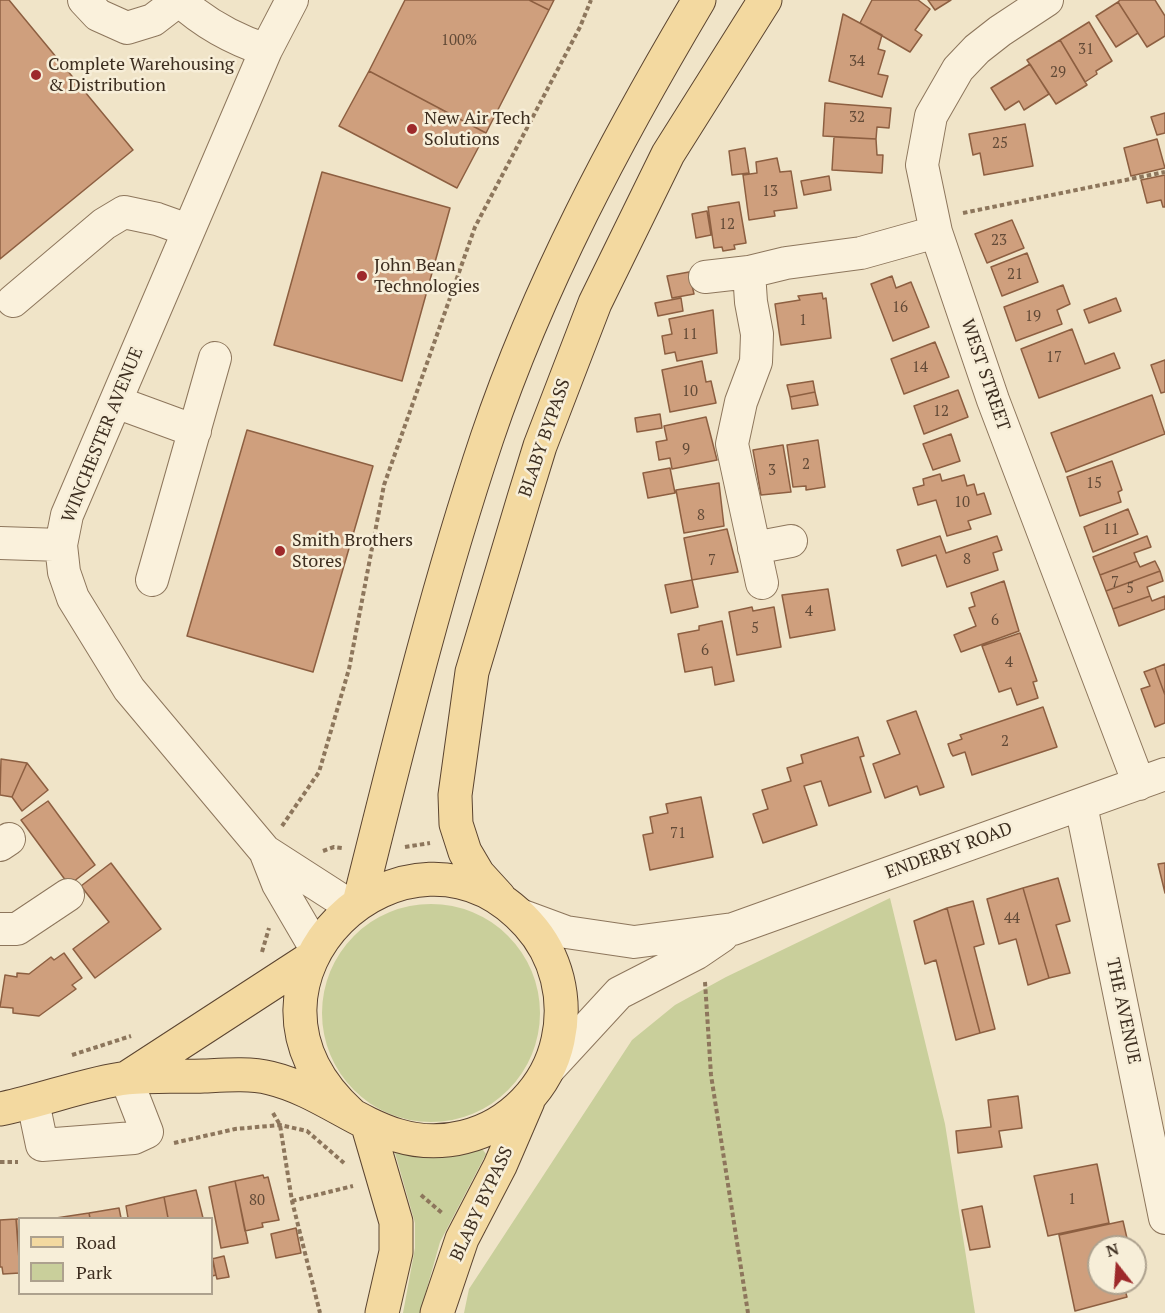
<!DOCTYPE html>
<html>
<head>
<meta charset="utf-8">
<style>
	body { margin:0 }
	#map { position:relative; width:1165px; height:1313px; overflow:hidden; background:#f0e4c8; font-family:"PT Serif",serif }
	canvas { display:block }
	.legend { position:absolute; left:18px; top:1217px; width:195px; height:78px; box-sizing:border-box; background:#f7eed8; border:2px solid #ada18e; margin:0; padding:8px 10px; list-style:none; font-size:18px; color:#3d2e20 }
	.legend li { display:flex; align-items:center; gap:12px; height:30px }
	.legend b { width:30px; border:2px solid #ada18e }
	.north { position:absolute; left:1087px; top:1235px; width:60px; height:60px; box-sizing:border-box; background:#f7eed8; border:2px solid #ada18e; border-radius:50%; rotate:343deg; font-size:16px; font-weight:700; line-height:24px; text-align:center; color:#3d2e20 }
	.north::after { content:''; display:block; margin:auto; width:21px; height:27px; background:#9e2a2b; clip-path:polygon(50% 0,100% 100%,50% 72%,0 100%) }
</style>
</head>
<body>
<div id="map">
<canvas width="1165" height="1313"></canvas>
<ul class="legend">
<li><b style="height:8px;background:#f3d9a0"></b>Road</li>
<li><b style="height:16px;background:#c9cf9b"></b>Park</li>
</ul>
<div class="north">N</div>
</div>
<script>
const ctx = document.querySelector('canvas').getContext('2d');
ctx.lineJoin = 'round';
function fillPath(path, color) {
  ctx.fillStyle = color;
  ctx.fill(path, 'evenodd');
}
function trace(path, color, width, dash) {
  ctx.strokeStyle = color;
  ctx.lineWidth = width;
  ctx.lineCap = dash ? 'butt' : 'round';
  ctx.setLineDash(dash || []);
  ctx.stroke(path);
}
function write(font, color, halo, rows, align = 'center') {
  ctx.font = font + ' "PT Serif",serif';
  ctx.lineWidth = 5;
  ctx.setLineDash([]);
  ctx.textBaseline = 'middle';
  ctx.strokeStyle = halo;
  ctx.fillStyle = color;
  for (const [text, x, y, turn = 0] of rows) {
    ctx.save();
    ctx.translate(x, y);
    ctx.rotate((+turn || 0) * Math.PI / 180);
    ctx.textAlign = isNaN(turn) ? turn : align;
    if (halo) ctx.strokeText(text, 0, 0);
    ctx.fillText(text, 0, 0);
    ctx.restore();
  }
}
const green = new Path2D(`
	M890,898l55,226 30,189h-511l5,-24 163,-249 43,-35 51,-28z
	M322 1013a109 109 0 1 1 218 0a109 109 0 1 1-218 0Z
	M480,1146l6,8 -46,88 -20,71h-17l12,-65v-25l-20,-70c31,5 56,5 85,-7z`);
const building = new Path2D(`
	M0,0h9l124,150 -133,109z
	M405,0h124l20,10 -63,123 -117,-62z
	M529,0h25l-5,10z
	M872,0h46l12,9 -15,21 7,5 -12,17 -50,-29z
	M928,0h23l-16,10z
	M1120,0h35l10,16v20l-18,11 -29,-45z
	M1118,2l20,31 -22,14 -20,-31z
	M843,14l39,21 -4,14 7,2 -7,23 10,2 -6,21 -53,-16z
	M1089,22l23,39 -16,10 1,3 -12,8 -25,-42z
	M1060,40l27,45 -31,19 -29,-44z
	M1030,64l19,30 -25,16 -5,-9 -14,9 -14,-22z
	M369,71l117,62 -29,55 -118,-62z
	M825,103l66,5 -2,20 -12,-1 -1,12 -53,-3z
	M1165,113v20l-8,2 -6,-18z
	M1025,124l8,42 -49,9 -4,-22 -7,2 -4,-21z
	M834,137l42,2 1,16h6l-1,18 -50,-3z
	M1157,139l8,29 -34,8 -7,-28z
	M745,148l4,25 -17,2 -3,-24z
	M777,158l3,14 11,-1 6,37 -23,3 1,5 -26,4 -6,-45 14,-2 -1,-11z
	M322,172l128,36 -48,173 -128,-36z
	M1165,175v32h-2l-2,-7 -14,3 -6,-23z
	M829,176l2,14 -27,5 -3,-14z
	M739,202l7,41 -12,2 1,4 -12,2 -1,-4 -8,1 -6,-41z
	M707,211l4,24 -15,3 -4,-24z
	M1012,220l12,28 -37,15 -12,-29z
	M1027,253l11,29 -36,14 -11,-29z
	M689,272l5,22 -22,4 -5,-22z
	M892,276l4,12 15,-6 18,45 -36,14 -22,-57z
	M1063,285l7,19 -13,6 5,14 -46,17 -12,-34z
	M822,293l1,6 3,-1 5,40 -50,7 -6,-41 25,-4 -2,-4z
	M681,298l2,13 -25,5 -3,-13z
	M1116,298l5,13 -32,12 -5,-13z
	M713,310l4,43 -40,8 -2,-9 -10,2 -3,-18 10,-2 -3,-15z
	M1072,329l13,35 29,-11 6,15 -81,30 -18,-49z
	M935,342l14,35 -45,17 -13,-35z
	M1165,360v32l-4,1 -10,-28z
	M702,361l4,21 5,-1 5,22 -46,9 -8,-42z
	M813,381l2,11 -25,5 -3,-12z
	M958,390l10,27 -44,17 -10,-28z
	M815,392l3,13 -26,4 -2,-12z
	M1152,395l13,39 -99,38 -15,-39z
	M660,414l2,14 -25,4 -2,-14z
	M706,417l11,43 -45,9 -2,-11 -11,2 -3,-18 11,-2 -3,-14z
	M247,430l126,36 -60,206 -126,-36z
	M951,434l9,27 -27,9 -10,-26z
	M818,440l7,47 -19,3v-4l-13,1 -6,-42z
	M783,445l8,47 -30,3 -8,-45z
	M1112,461l10,29 -4,2 3,10 -41,14 -13,-39z
	M670,468l5,25 -27,5 -5,-25z
	M940,474l2,7 22,-6 3,11 7,-2 3,11 7,-2 7,21 -23,7 3,8 -24,7 -11,-36 -18,5 -5,-17 11,-3 -1,-6z
	M719,483l5,43 -40,7 -8,-43z
	M1128,509l10,25 -45,18 -9,-25z
	M727,529l11,43 -46,8 -8,-42z
	M940,536l6,17 51,-17 5,14 -9,3 5,17 -51,17 -11,-32 -34,11 -5,-16z
	M1147,536l4,11 -17,6 3,8 -37,14 -7,-18z
	M1137,561l3,6 15,-6 5,10 -54,20 -6,-16z
	M1160,571l3,10 -16,6 3,9 -37,13 -7,-18z
	M692,580l6,27 -27,6 -6,-28z
	M1004,581l15,50 -58,21 -7,-17 22,-9 -7,-18 6,-2 -4,-13z
	M828,589l7,41 -45,8 -8,-43z
	M1150,596l2,5 13,-5v13l-46,17 -6,-17z
	M752,607l1,4 21,-4 7,40 -44,8 -8,-43z
	M722,621l12,60 -19,4 -3,-18 -27,5 -7,-38 21,-4v-4z
	M1020,633l17,48 -4,1 5,16 -21,7 -6,-17 -12,4 -17,-46z
	M1165,664v31l-10,-27z
	M1155,668l10,27v28l-10,4 -14,-38 9,-3 -6,-14z
	M1043,707l14,40 -85,28 -7,-23 -12,4 -2,-3 -3,-9 14,-5 -2,-4z
	M916,711l28,76 -24,8 -3,-9 -32,12 -12,-34 27,-10 -13,-33z
	M858,737l6,19 -4,1 11,35 -42,14 -8,-25 -17,5 13,39 -54,18 -10,-29 15,-5 -6,-19 29,-9 -4,-13 16,-5 -2,-8z
	M1,759l26,4 -15,34 -12,-2z
	M27,763l21,27 -26,21 -10,-14z
	M701,797l12,60 -63,13 -7,-35 10,-2 -3,-16 18,-4 -2,-9z
	M48,801l47,64 -26,20 -48,-65z
	M111,863l50,66 -66,49 -22,-29 36,-27 -28,-36z
	M1165,863v30l-7,-29z
	M1058,878l12,43 -14,4 14,48 -21,5 -26,-90z
	M1023,888l26,90 -21,7 -12,-46 -17,5 -12,-45z
	M973,901l11,43 -10,3 21,82 -15,4 -33,-125z
	M947,908l33,125 -24,7 -20,-80 -11,4 -11,-43z
	M64,953l18,25 -10,7 4,4 -37,27 -26,-3v-5l-13,-1 5,-32 12,2v-4l12,1 22,-17 3,3z
	M1018,1096l4,32 -23,3 3,16 -44,6 -2,-22 35,-4 -3,-27z
	M1097,1164l12,59 -61,13 -14,-60z
	M263,1175l1,3 4,-1 11,43 -17,3 1,4 -18,4 -10,-50z
	M235,1181l13,62 -27,5 -12,-61z
	M196,1190l7,28h-35l-4,-21z
	M164,1197l4,21h-40l-2,-12z
	M982,1206l8,41 -20,3 -8,-40z
	M119,1208l2,10h-31l-1,-5z
	M89,1213l1,5h-34z
	M16,1219l4,54 -17,1 -1,-7h-2v-47z
	M16,1219h4v39z
	M1123,1221l6,26h-30v36h24l4,14 -52,14 -16,-76z
	M296,1228l5,25 -25,5 -5,-24z
	M212,1256l4,19 -4,1z
	M224,1256l5,21 -12,2 -5,-20z`);
const path = new Path2D(`
	M963,213l202,-41
	M282,826l37,-54 30,-103 35,-184 91,-258 105,-200 11,-27
	M405,847l25,-4
	M323,851l11,-4 8,1
	M262,952l7,-24
	M705,982l6,93 37,238
	M72,1055l59,-19
	M273,1113l7,12 12,76 28,112
	M174,1143l61,-14 45,-4 27,6 37,32
	M0,1162h18
	M421,1195l21,18
	M292,1201l61,-15`);
const minor = new Path2D(`
	M84,0l14,15 29,13 26,-8 26,-20
	M179,0c26,24 54,39 87,50
	M292,0l-26,50 -199,465 -6,30 3,27 9,26 56,91 136,162 13,33 38,65
	M1047,0l-47,31 -23,18 -19,20 -27,47 -9,49 14,67 57,168 146,384
	M705,277l44,-5
	M13,301l91,-77 20,-12 33,7 31,11
	M116,402l79,29
	M0,543l61,2
	M754,548l37,-7
	M152,580l63,-222
	M762,583l-30,-139 9,-42 15,-40 1,-28 -6,-32 -2,-30 37,-9 75,-10 75,-21
	M1081,805l84,413
	M0,845l9,-6
	M265,851l87,56
	M520,915l46,17 68,10 99,-13 432,-155
	M0,929h17l51,-34
	M548,1070l71,-77 78,-40 25,-17
	M33,1102l9,43 92,-7 13,-6 -21,-54`);
const major = new Path2D(`
	M499,897l-21,-23 -13,-22 -9,-28 -1,-29 17,-123 52,-174 16,-52 55,-143 73,-149 97,-154
	M359,903c39,-156 77,-313 128,-465 52,-154 129,-298 212,-438
	M128,1077l183,-119
	M0,1109c41,-8 87,-26 127,-31 25,-3 52,-1 77,-2 21,-1 46,-3 66,2 70,17 115,79 194,59 46,-11 84,-50 94,-97 9,-41 -1,-84 -30,-116 -119,-132 -324,57 -177,190
	M368,1126l28,96v30l-14,61
	M437,1313l25,-74 38,-73 28,-65`);
const markers = [
	[36,75,6,"#9e2a2b"],
	[412,129,6,"#9e2a2b"],
	[362,276,6,"#9e2a2b"],
	[280,551,6,"#9e2a2b"]
];
const numberNames = [
	["100%",459,41],
	["31",1086,50],
	["34",857,62],
	["29",1058,73],
	["32",857,118],
	["25",1000,144],
	["13",770,192],
	["12",727,225],
	["23",999,241],
	["21",1015,275],
	["16",900,308],
	["19",1033,317],
	["1",803,321],
	["11",690,335],
	["17",1054,358],
	["14",920,368],
	["10",690,392],
	["12",941,412],
	["9",686,450],
	["2",806,465],
	["3",772,471],
	["15",1094,484],
	["10",962,503],
	["8",701,516],
	["11",1111,530],
	["8",967,560],
	["7",712,561],
	["7",1115,583],
	["5",1130,589],
	["4",809,612],
	["6",995,621],
	["5",755,629],
	["6",705,651],
	["4",1009,663],
	["2",1005,742],
	["71",678,834],
	["44",1012,919],
	["1",1072,1200],
	["80",257,1201]
];
const poiNames = [
	["Complete Warehousing",48,65],
	["& Distribution",48,86],
	["New Air Tech",424,119],
	["Solutions",424,140],
	["John Bean",374,266],
	["Technologies",374,287],
	["Smith Brothers",292,541],
	["Stores",292,562]
];
const streetNames = [
	["WEST STREET",985,375,71],
	["WINCHESTER AVENUE",103,435,-68],
	["BLABY BYPASS",545,438,-71],
	["ENDERBY ROAD",949,851,-20],
	["THE AVENUE",1123,1011,78],
	["BLABY BYPASS",482,1204,-65]
];
fillPath(green, '#c9cf9b');
fillPath(building, '#cf9f7d');
trace(building, '#8d5f41', 1.5);
trace(minor, '#8d765c', 34);
trace(major, '#5b4430', 35);
trace(path, '#8d765c', 4, [4.5, 3]);
trace(minor, '#faf1dc', 32);
trace(major, '#f3d9a0', 33);
for (const [x, y, r, color] of markers) {
  const dot = new Path2D();
  dot.arc(x, y, r, 0, 2 * Math.PI);
  ctx.fillStyle = color;
  ctx.fill(dot);
  trace(dot, '#f7eed8', 2);
}
write('15px', '#624a37', null, numberNames);
write('18px', '#3d2e20', '#f7eed8', poiNames, 'left');
write('18px', '#3d2e20', '#f7eed8', streetNames);
</script>
</body>
</html>
